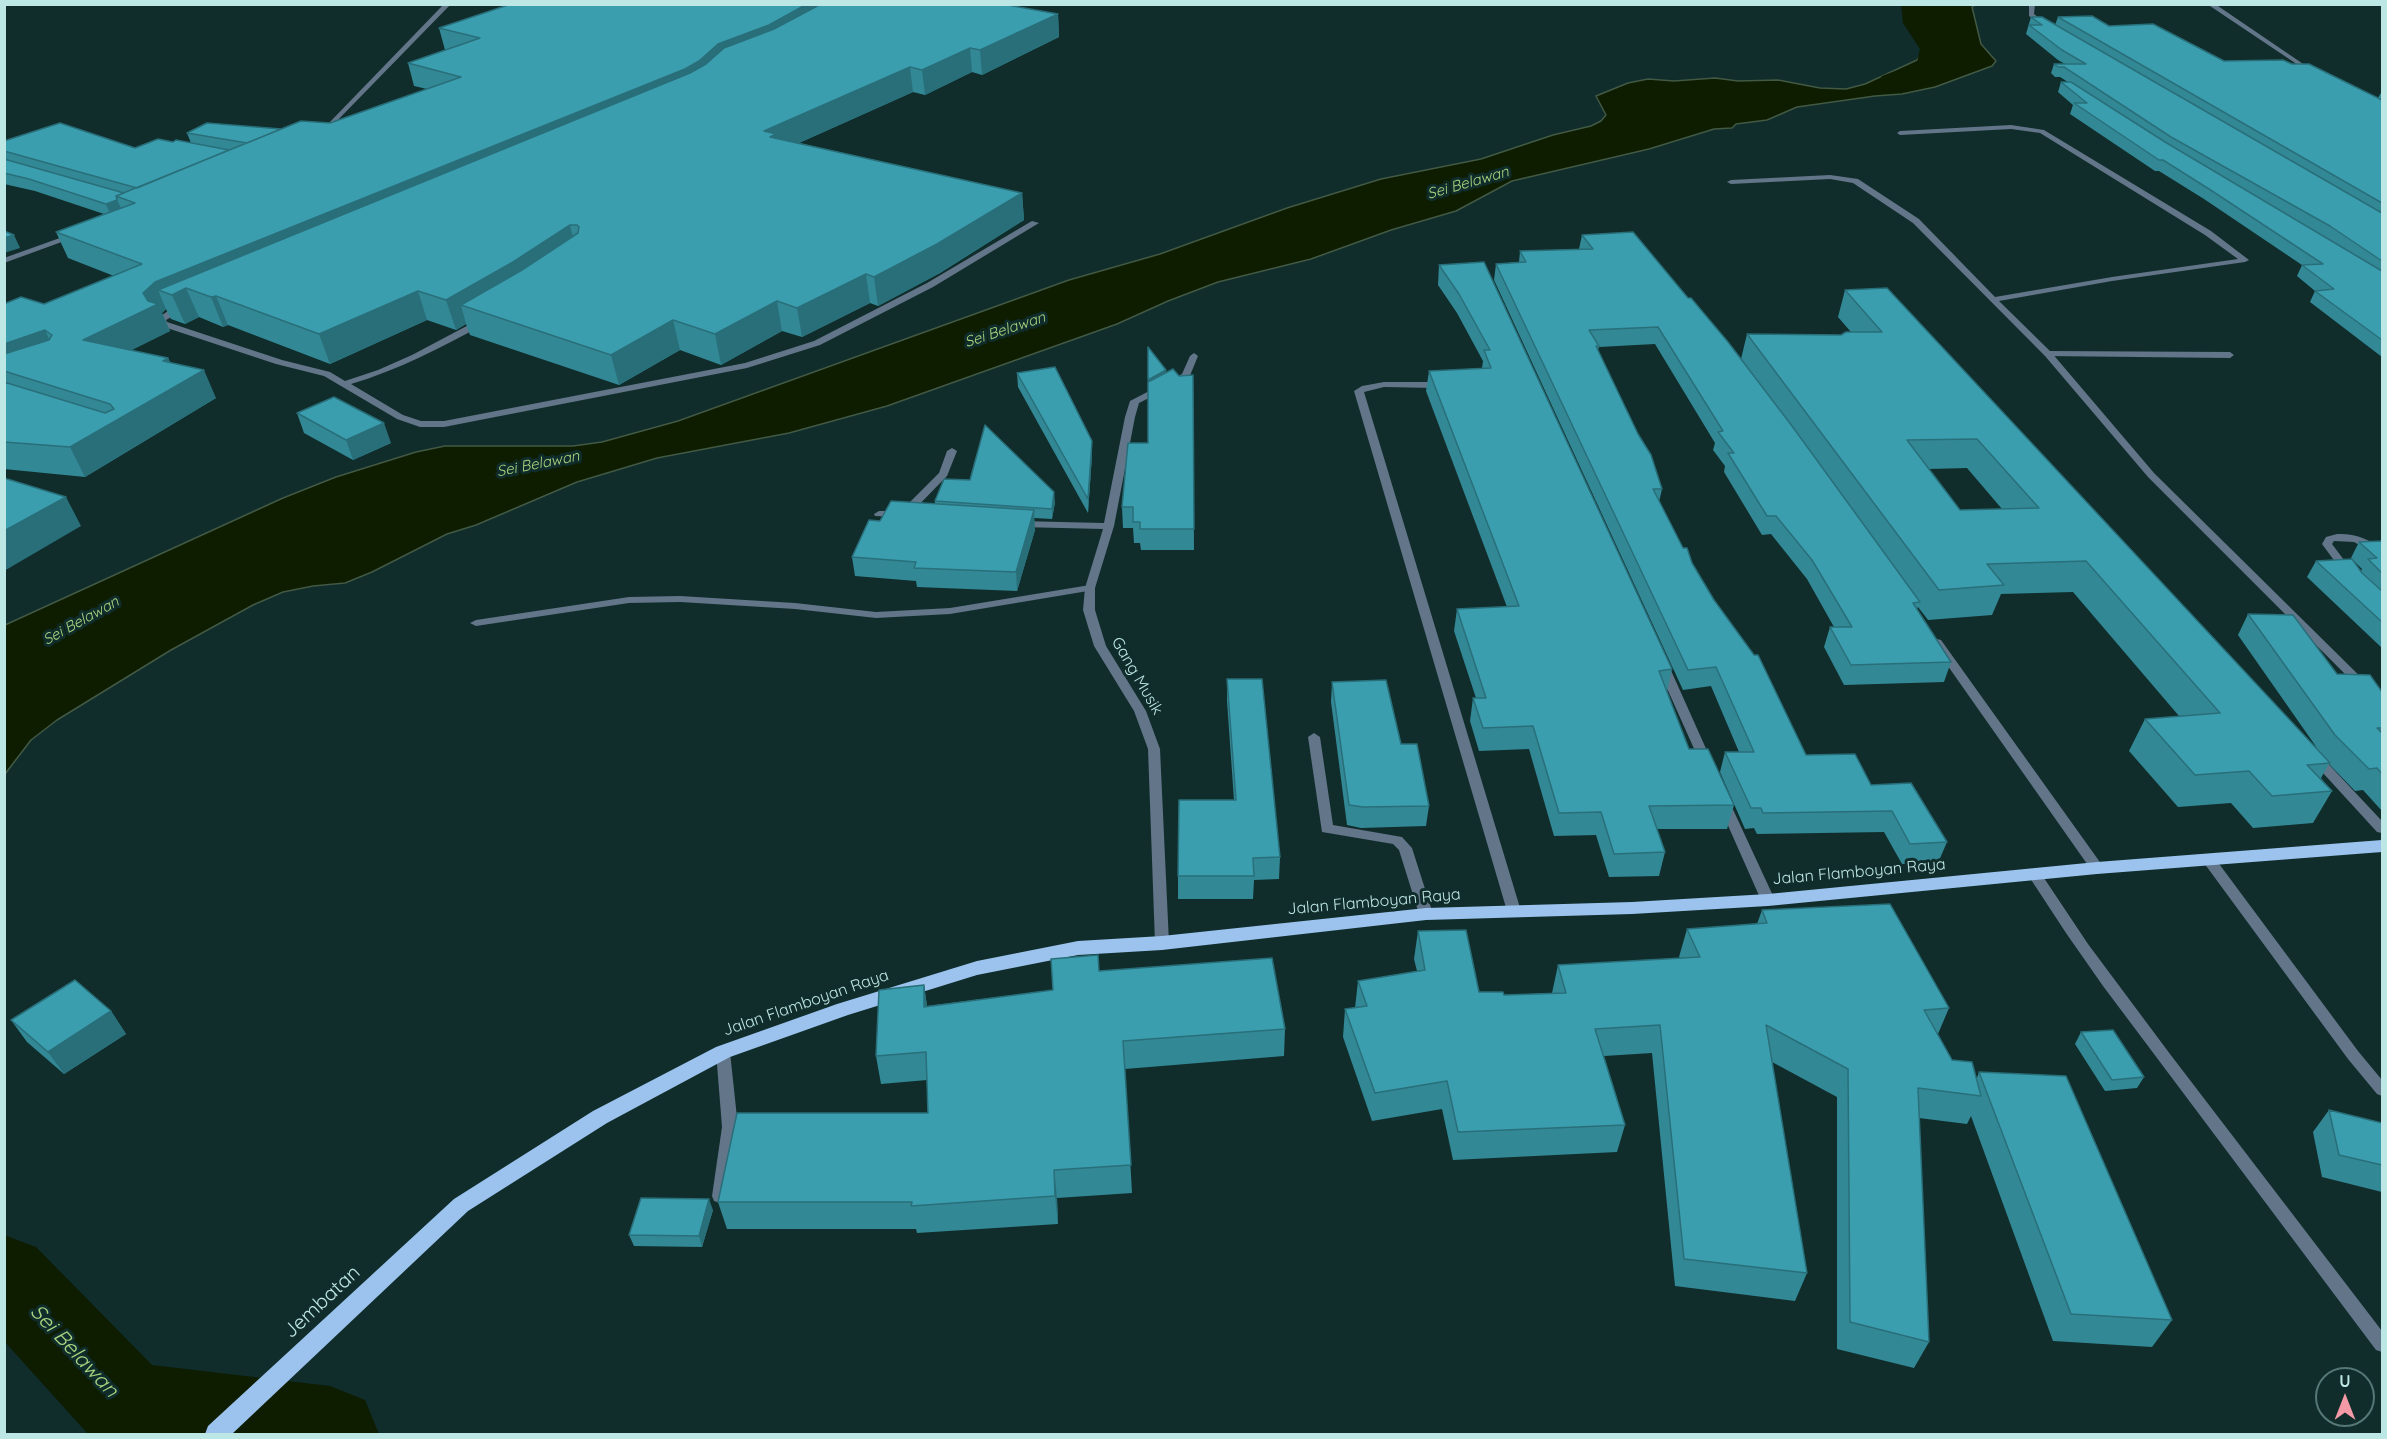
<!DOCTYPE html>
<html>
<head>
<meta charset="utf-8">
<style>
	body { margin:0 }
	#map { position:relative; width:2387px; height:1439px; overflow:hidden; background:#102d2b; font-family:Quicksand,sans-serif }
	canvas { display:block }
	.frame { position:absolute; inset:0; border:6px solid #bde7e4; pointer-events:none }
	.north { position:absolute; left:2315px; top:1367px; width:60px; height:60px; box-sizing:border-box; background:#102d2b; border:2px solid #557775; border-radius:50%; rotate:0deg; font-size:16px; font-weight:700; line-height:24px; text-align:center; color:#bde7e4 }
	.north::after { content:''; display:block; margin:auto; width:21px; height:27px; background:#f49aa6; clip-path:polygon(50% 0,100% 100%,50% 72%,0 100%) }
</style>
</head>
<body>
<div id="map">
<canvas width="2387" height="1439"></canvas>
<div class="frame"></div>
<div class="north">U</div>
</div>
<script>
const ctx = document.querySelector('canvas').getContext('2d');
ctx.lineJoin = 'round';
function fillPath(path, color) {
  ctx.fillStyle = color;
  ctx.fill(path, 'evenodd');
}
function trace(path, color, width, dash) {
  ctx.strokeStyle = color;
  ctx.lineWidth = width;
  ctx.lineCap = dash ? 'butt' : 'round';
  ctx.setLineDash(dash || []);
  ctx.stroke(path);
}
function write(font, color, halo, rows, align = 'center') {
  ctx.font = font + ' Quicksand,sans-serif';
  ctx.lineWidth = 6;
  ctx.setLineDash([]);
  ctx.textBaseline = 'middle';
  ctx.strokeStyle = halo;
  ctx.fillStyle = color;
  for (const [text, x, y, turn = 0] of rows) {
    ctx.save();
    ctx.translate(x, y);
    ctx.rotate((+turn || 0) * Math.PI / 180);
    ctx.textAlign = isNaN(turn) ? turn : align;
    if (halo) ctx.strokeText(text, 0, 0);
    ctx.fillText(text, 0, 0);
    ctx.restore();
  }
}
const water = new Path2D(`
	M1907,5h68l-3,2 9,37 15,17 -4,5 -57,21 -33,7 -27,2 -78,11 -30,13 -31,4 -4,4 -18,1 -65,20 -137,32 -56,30 -65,19 -80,29 -93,23 -50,19 -51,23 -230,82 -98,27 -132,25 -80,24 -101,43 -29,9 -75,38 -27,11 -32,3 -30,6 -30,13 -82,45 -114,70 -26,20 -26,34v-149l278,-127 53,-21 80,-25 29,-6h128l29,-4 76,-21 391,-141 91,-26 127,-46 94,-29 100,-20 72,-24 38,-9 10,-5 5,-6 -10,-19 32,-13 20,-4 26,2 41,-3 23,3 40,-1 42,8 26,1 19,-5 52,-24 8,-10 1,-10 -10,-10 6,-6 -9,-4 -9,-10z`);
const river = new Path2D(`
	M1901,4h30l6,24 16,20 -4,21 -5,7 -50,17 -12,-3 -5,-7 5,-7 35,-13 3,-14 -17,-26z
	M4,1235l32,12 116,118 178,21 35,14 14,34h-291l-84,-93z`);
const service = new Path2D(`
	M2207,4h8l100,68 -5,1z
	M1032,221l7,2 -106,64 -113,58 -73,23 -303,59h-24l-23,-8 -73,-43 -48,-12 -115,-38 -4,-6c7,-7 17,-15 27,-14v4l-18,10 1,2 115,38 48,12 15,9 33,-11 34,-15 66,-35h6v4c-43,24 -86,46 -133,60l52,31 18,6h23l301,-58 69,-22 113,-58z
	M2048,351l182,1 4,3 -4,3 -185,-2v-4z
	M879,511h21l5,3 -5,3 -25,-1 -1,-2z
	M2337,534c17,-1 32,5 45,15v8l-28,-15 -20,-1 -2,3 21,28 -5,3 -4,-1 -22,-30 4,-7z
	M1090,585l4,1 1,2 -1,2 -144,24 -74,4 -81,-9 -115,-7 -51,1 -153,23 -6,-3 6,-3 153,-23 51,-1 115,7 81,9 74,-4z
	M1314,733l6,4 13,88 69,12 10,11 21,66 -2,4h-10l-2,-4 -20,-64 -6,-6 -71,-12 -14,-95z
	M2316,754l4,1 62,66v12l-5,-1 -65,-71 -2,-3z
	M2035,870l5,2 48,72 82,110 212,277v21l-6,-2 -273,-364 -37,-53 -38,-58 2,-3z`);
const minor = new Path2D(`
	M444,4h7l-119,122 -9,6h-4v-2l9,-6z
	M2029,4h6l-1,10 13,10v2h-4l-14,-10z
	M2011,125l33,5 167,101 38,29 -4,2 -133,19 -113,20 52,51 103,121 228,225v10l-4,-1 -230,-230 -103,-121 -132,-133 -60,-40 -23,-4 -99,5 -4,-2 4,-2 99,-5 28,4 61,40 76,78 117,-20 126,-18 -33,-24 -165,-102 -29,-4 -111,6 -3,-2 3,-2z
	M71,234l7,2 -74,27v-5z
	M1194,353l4,3 -9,22 -50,25 -4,14 -21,109 -19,62v22l11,36 40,65 14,38 9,194 -2,4 -5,1 -5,-1 -2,-4 -7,-194 -14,-38 -40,-65 -11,-36 2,-22 18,-59 -84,-2 -5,-3 5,-3 85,2 21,-106 5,-16 52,-27 8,-18z
	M1384,382h51l5,3 -5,3 -51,-1 -20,5 157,519 -2,4h-10l-2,-4 -153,-520 8,-5z
	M952,448l5,3 -10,25 -38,39h-8v-4l38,-38 8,-22z
	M1937,639l4,1 161,225 2,3 -2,3h-10l-161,-229z
	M1663,662l6,4 43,96 -2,3 -4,1 -6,-4 -43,-96z
	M1724,799l6,4 45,97 -2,3h-10l-2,-3 -43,-97z
	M2209,855l5,2 144,194 24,29v16l-5,-2 -29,-35 -144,-196 -2,-3 2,-3z
	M723,1046l5,2 2,4 8,75 -10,69 -2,5 -6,2 -6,-2 -2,-5 10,-69 -6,-75 2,-4z`);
const primary = new Path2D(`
	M2382,840v12l-285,22 -329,32 -136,8 -206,6 -264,30 -84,5 -101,20 -129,40 -118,42 -123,66 -139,88 -236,223h-27l3,-8 246,-227 139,-88 123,-64 121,-43 140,-43 101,-20 84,-5 264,-28 206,-6 136,-8 329,-32z`);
const wall = new Path2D(`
	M1058,14l1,23 -77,38 -10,-3 -47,23 -12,-3 -114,51 223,50 2,27 -84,53 -62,33 -8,-3 -68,34 -20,-6 -61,34 -41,-15 -61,35 -149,-50 -4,-11 -10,6 -29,-10 -97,44 -102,-39 -5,2 -24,-10 -14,7 -14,-5 -5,-10 -4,4 8,18 -39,19 37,8 2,4 46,36 -131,79 -81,-8v-165h40l70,-28 -46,-18 -12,-26 48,-18 -69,-23 -31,-7v-43l131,7 38,-6 18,1 -4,-10 94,-4 49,-6 97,-34 -13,-3 -6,-23 38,-13h-1l-6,-22z
	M2031,17l24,8 3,-8 51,9 115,35 68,3 86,34 4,-7v266l-72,-55 5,-11 -18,-15 5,-11 -98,-66 -45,-28h-4l-85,-57 3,-9 -15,-13 3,-10h7l-8,-5h-5l-4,-4 3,-9h11l-7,-4 -32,-26z
	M1582,235l106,63 53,61 6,-25 94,1 10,-3 -13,-15 7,-27 472,458 -79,-113 10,-21 89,60 45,18v119l-19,-21 -8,1 -26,-27 -8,14 11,13 -19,32 -60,5 -22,-25 -53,4 -49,-56 16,-32 34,-3 -106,-124 -72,2 -9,21 -64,5 -10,-13 -1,2 34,53 -7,20 -100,3 -20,-38 6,-20h4l-27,-48 -36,-45 -9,1 -38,-63 1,-6 -12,-16 2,-7 -60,-99 -56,3 -1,3 64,139 -3,13 24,46 123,207 65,30 76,57 -9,21 -36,1 -18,-32 -127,2 -3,-6 -9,1 -25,-57 5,-20h14l-28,-66 -28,4 -189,-410 2,-16 23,-2 1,-11 59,-2zM1967,468l35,41 -42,1 -32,-41z
	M1484,262l188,407 -5,23 22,57 45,56 -7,24h-70l8,23 -6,24 -50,1 -13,-42 -42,1 -25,-87 -50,2 -9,-30 3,-23h3l-22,-67 3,-22 50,-2 -81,-216 3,-20 53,-3 1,-7 -26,-48 -19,-28 1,-20z
	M1148,347l18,26 13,3 14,-1 1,175h-53l-1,-7h-6l-1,-15h-10l-1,-21 26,-64z
	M1017,373l75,68v14l-4,58 -70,-126z
	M297,413l94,30 -38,17 -49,-27z
	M935,501l120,1 -3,17 -18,-1 1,12 -18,61 -100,-4 -1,-6 -61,-5 -3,-19 28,-36 55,-17z
	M2382,541v107l-75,-71 9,-16 45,10 1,-2 -11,-11 8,-16z
	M1227,679l53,178 -1,22 -25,1 -1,19h-75v-23l56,-76 -7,-99z
	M1332,682l69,62 28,62 -3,20 -65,2 -14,-3 -16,-123z
	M1762,910l187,98 -11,26 14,26 25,18 2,-6 193,248 -20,27 -99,-6 -82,-225 -4,8 -48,-6 10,224 -15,26 -77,-19v-252l-65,-35 35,211 -12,28 -120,-15 -23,-233 -48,3 21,69 -8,27 -164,8 -11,-51 -70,12 -29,-84 2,-28 10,-1 3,-27 59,-10 -3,-12 4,-28 61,61 25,3 48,-2 6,-28 122,-7 -1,-1 8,-28 70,-5z
	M1099,971l186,58 -1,27 -159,13 7,124 -75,5 1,26 -141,9 -1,-4h-189l-9,-27 210,-89 -1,-33 -46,4 -5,-28 48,-71 3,21 126,-16z
	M111,1011l15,23 -62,40 -37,-32 -16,-22z
	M2081,1032l63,45 -7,11 -32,3 -30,-47z
	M2329,1110l53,13v69l-60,-15 -9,-45z
	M713,1210l-11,37 -68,-1 -5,-11z`);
const shadedWall = new Path2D(`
	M807,4h16l2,13 -639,271 13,29 -14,7 -13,-29 -14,-5 8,19 -4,4 8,18 -74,37 -13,-28 60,-47 12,-11 563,-238z
	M1058,14l1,23 -77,38 -2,-25z
	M970,48l2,24 -47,23 -3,-25z
	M910,67l3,25 -134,60 -15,-21z
	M1022,193l2,27 -84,53 -62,33 -4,-29z
	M117,200l6,12 -12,5 -5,-13z
	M570,225l7,28 -116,52 5,19 -10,6 -10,-30z
	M14,235l6,13 -16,5v-15z
	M866,274l4,29 -68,34 -5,-29z
	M418,291l9,29 -97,44 -11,-30z
	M216,296l12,29 -5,2 -12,-30z
	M777,301l5,30 -61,34 -6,-31z
	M673,320l7,30 -61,35 -8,-30z
	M45,330l13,28 -54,13v-27z
	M168,358l12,26 24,-14 12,28 -131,79 -15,-30 105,-60 -12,-26z
	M1166,370v10l-18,9v-9z
	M384,423l7,20 -38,17 -7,-20z
	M1092,441v14l-4,58v-14z
	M1054,492l1,10 -3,17v-10z
	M66,497l15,29 -77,45v-40z
	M1034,510l1,20 -18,61 -1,-19z
	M924,985l4,28 -4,-6z
	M111,1011l15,23 -62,40 -16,-22z
	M1054,1170l3,28 1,26 -3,-28z
	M709,1199l4,11 -11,37 -3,-11z`);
const building = new Path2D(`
	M511,4h296l-38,21 -51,19 -19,17 -14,8 -530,213 -12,11 5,8 10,3 -75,36 85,18 -5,3 41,9 -134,77 -66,-5v-60l101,31 9,-4 -4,-5 -106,-33v-17l45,-14 3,-5 -7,-5 -41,14v-40l17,-7 23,7 98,-40 -86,-32 79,-29 -19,-7 185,-75 29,2 131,-46 -53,-14 72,-25 -41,-10z
	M821,4h181l56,10 -78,36 -10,-2 -48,22 -12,-3 -146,64 12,3 -6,3 252,56 -85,51 -63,33 -8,-3 -69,34 -20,-7 -62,33 -42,-14 -62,35 -150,-50 61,-35 56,-37 1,-6 -2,-2h-7l-57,37 -67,38 -28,-9 -99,43 -103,-38 -5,1 -25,-9 -14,7 -14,-5 532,-217 16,-9 18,-16 50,-19z
	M2092,16l17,10 44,-2 71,37 59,-1 9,4h17l73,36v103l-324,-186z
	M2031,17h11l340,196v48l-52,-35 -159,-89 -107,-70h-6l-4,-3h32l-24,-14 -33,-25h13z
	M2061,82h10l94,60 217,129v69l-67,-49 19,-2 -32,-24 21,-1 -114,-75 -46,-29h-4l-85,-57h13z
	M60,123l75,25 23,-9 15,3 3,-2 53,10 -92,38 -133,-37v-10z
	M207,123l74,6 -34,14 -60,-10z
	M4,159l120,34 -8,3 1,4 -11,4 -77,-25 -25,-6z
	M4,231l10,4 -10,3z
	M1633,232l55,66h3l37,44 64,84 128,176 -7,1 38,59 -100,3 -21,-38h22l-40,-67 -36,-44h-9l-39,-63h6l-16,-21 5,-1 -65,-104 -69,3 10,16h-3l42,88 13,21 11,34h-9l30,59h4l5,15 22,37 40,55h4l48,100 49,-1 16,31 40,-2 36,59 -37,2 -18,-33 -129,2 -2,-5h-10l-26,-56h29l-38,-85 -28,3 -192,-406 30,-2 -6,-11 73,-2 -11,-14z
	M1484,262l188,407 -13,2 30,78h19l26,56 -85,1 16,46 -51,2 -13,-42 -42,1 -26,-87 -50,2 -10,-30h13l-29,-89 62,-3 -90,-235 62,-3 -7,-18h6l-31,-56 -20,-29z
	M1887,288l443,475 -23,2 25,26 -60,5 -23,-25 -54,4 -50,-56 75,-6 -134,-152 -99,3 17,21 -65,5 -192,-256 94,1 5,-3h36l-37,-42zM1977,439l62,69 -79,2 -53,-70z
	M1148,347l18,23 -18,10z
	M1055,367l37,74 -4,58 -71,-126z
	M1173,369l6,7 14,-1 1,154h-54v-7h-7v-15h-11l6,-64h20v-61z
	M334,397l50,26 -38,17 -49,-27z
	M985,425l69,67 -2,17 -117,-8 9,-22 26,1z
	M4,478l62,19 -62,34z
	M891,501l143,9 -18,62 -102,-4 2,-6 -64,-5 17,-37 11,1z
	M2382,541v32l-14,-14 9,-1 -18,-16z
	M2352,559l10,14 20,18v31l-66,-61z
	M2248,614l45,1 44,59 33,1 12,17v36h-5l5,5v41l-5,-6 -8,1 -34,-34z
	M1227,679h35l18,178 -27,1 1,18h-76l1,-76h57z
	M1386,680l15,64h16l12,62 -66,1 -14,-2 -17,-123z
	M1890,904l59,104 -25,2 28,50 20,2 9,34 -63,-8 11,254 -79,-20 -2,-253 -82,-44 41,248 -123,-14 -24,-234 -65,4 30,96 -167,7 -11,-51 -72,12 -30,-84 22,-3 -9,-25 67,-11 -7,-39 48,-1 13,62h24l1,3 62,-2 -8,-28 142,-8 -13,-28 80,-6 -5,-13z
	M1098,955l1,16 173,-13 13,71 -162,12 8,124 -77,5 1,26 -144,10 1,-4h-194l19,-89h191l-2,-61 -50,4 3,-66 45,-5v22l129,-17 -2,-31z
	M75,980l36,31 -63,41 -37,-32z
	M2113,1030l31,47 -32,3 -31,-48z
	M1979,1072l87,4 106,244 -101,-6z
	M2329,1110l53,13v42l-43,-10z
	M641,1198l68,1 -10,37 -70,-1z`);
const farWaternames = [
	["Sei Belawan",1468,183,-16],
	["Sei Belawan",1005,330,-18],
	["Sei Belawan",538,464,-11],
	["Sei Belawan",81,621,-29]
];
const streetNames = [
	["Gang Musik",1137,676,60],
	["Jalan Flamboyan Raya",1859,872,-5],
	["Jalan Flamboyan Raya",1374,902,-5],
	["Jalan Flamboyan Raya",806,1003,-19]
];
const nearStreetnames = [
	["Jembatan",322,1302,-43]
];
const nearWaternames = [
	["Sei Belawan",74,1351,47]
];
fillPath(water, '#0e1c00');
trace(water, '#425944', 1.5);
fillPath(river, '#0e1c00');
fillPath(service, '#627589');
fillPath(minor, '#627589');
fillPath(primary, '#9bc3ee');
fillPath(wall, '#338896');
fillPath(shadedWall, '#296f7a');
fillPath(building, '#3b9eaf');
trace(building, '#296f7a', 1.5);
write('italic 15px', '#a7d47e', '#102d2b', farWaternames);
write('16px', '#bde7e4', '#102d2b', streetNames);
write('20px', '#bde7e4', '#102d2b', nearStreetnames);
write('italic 21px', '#a7d47e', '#102d2b', nearWaternames);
</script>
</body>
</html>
